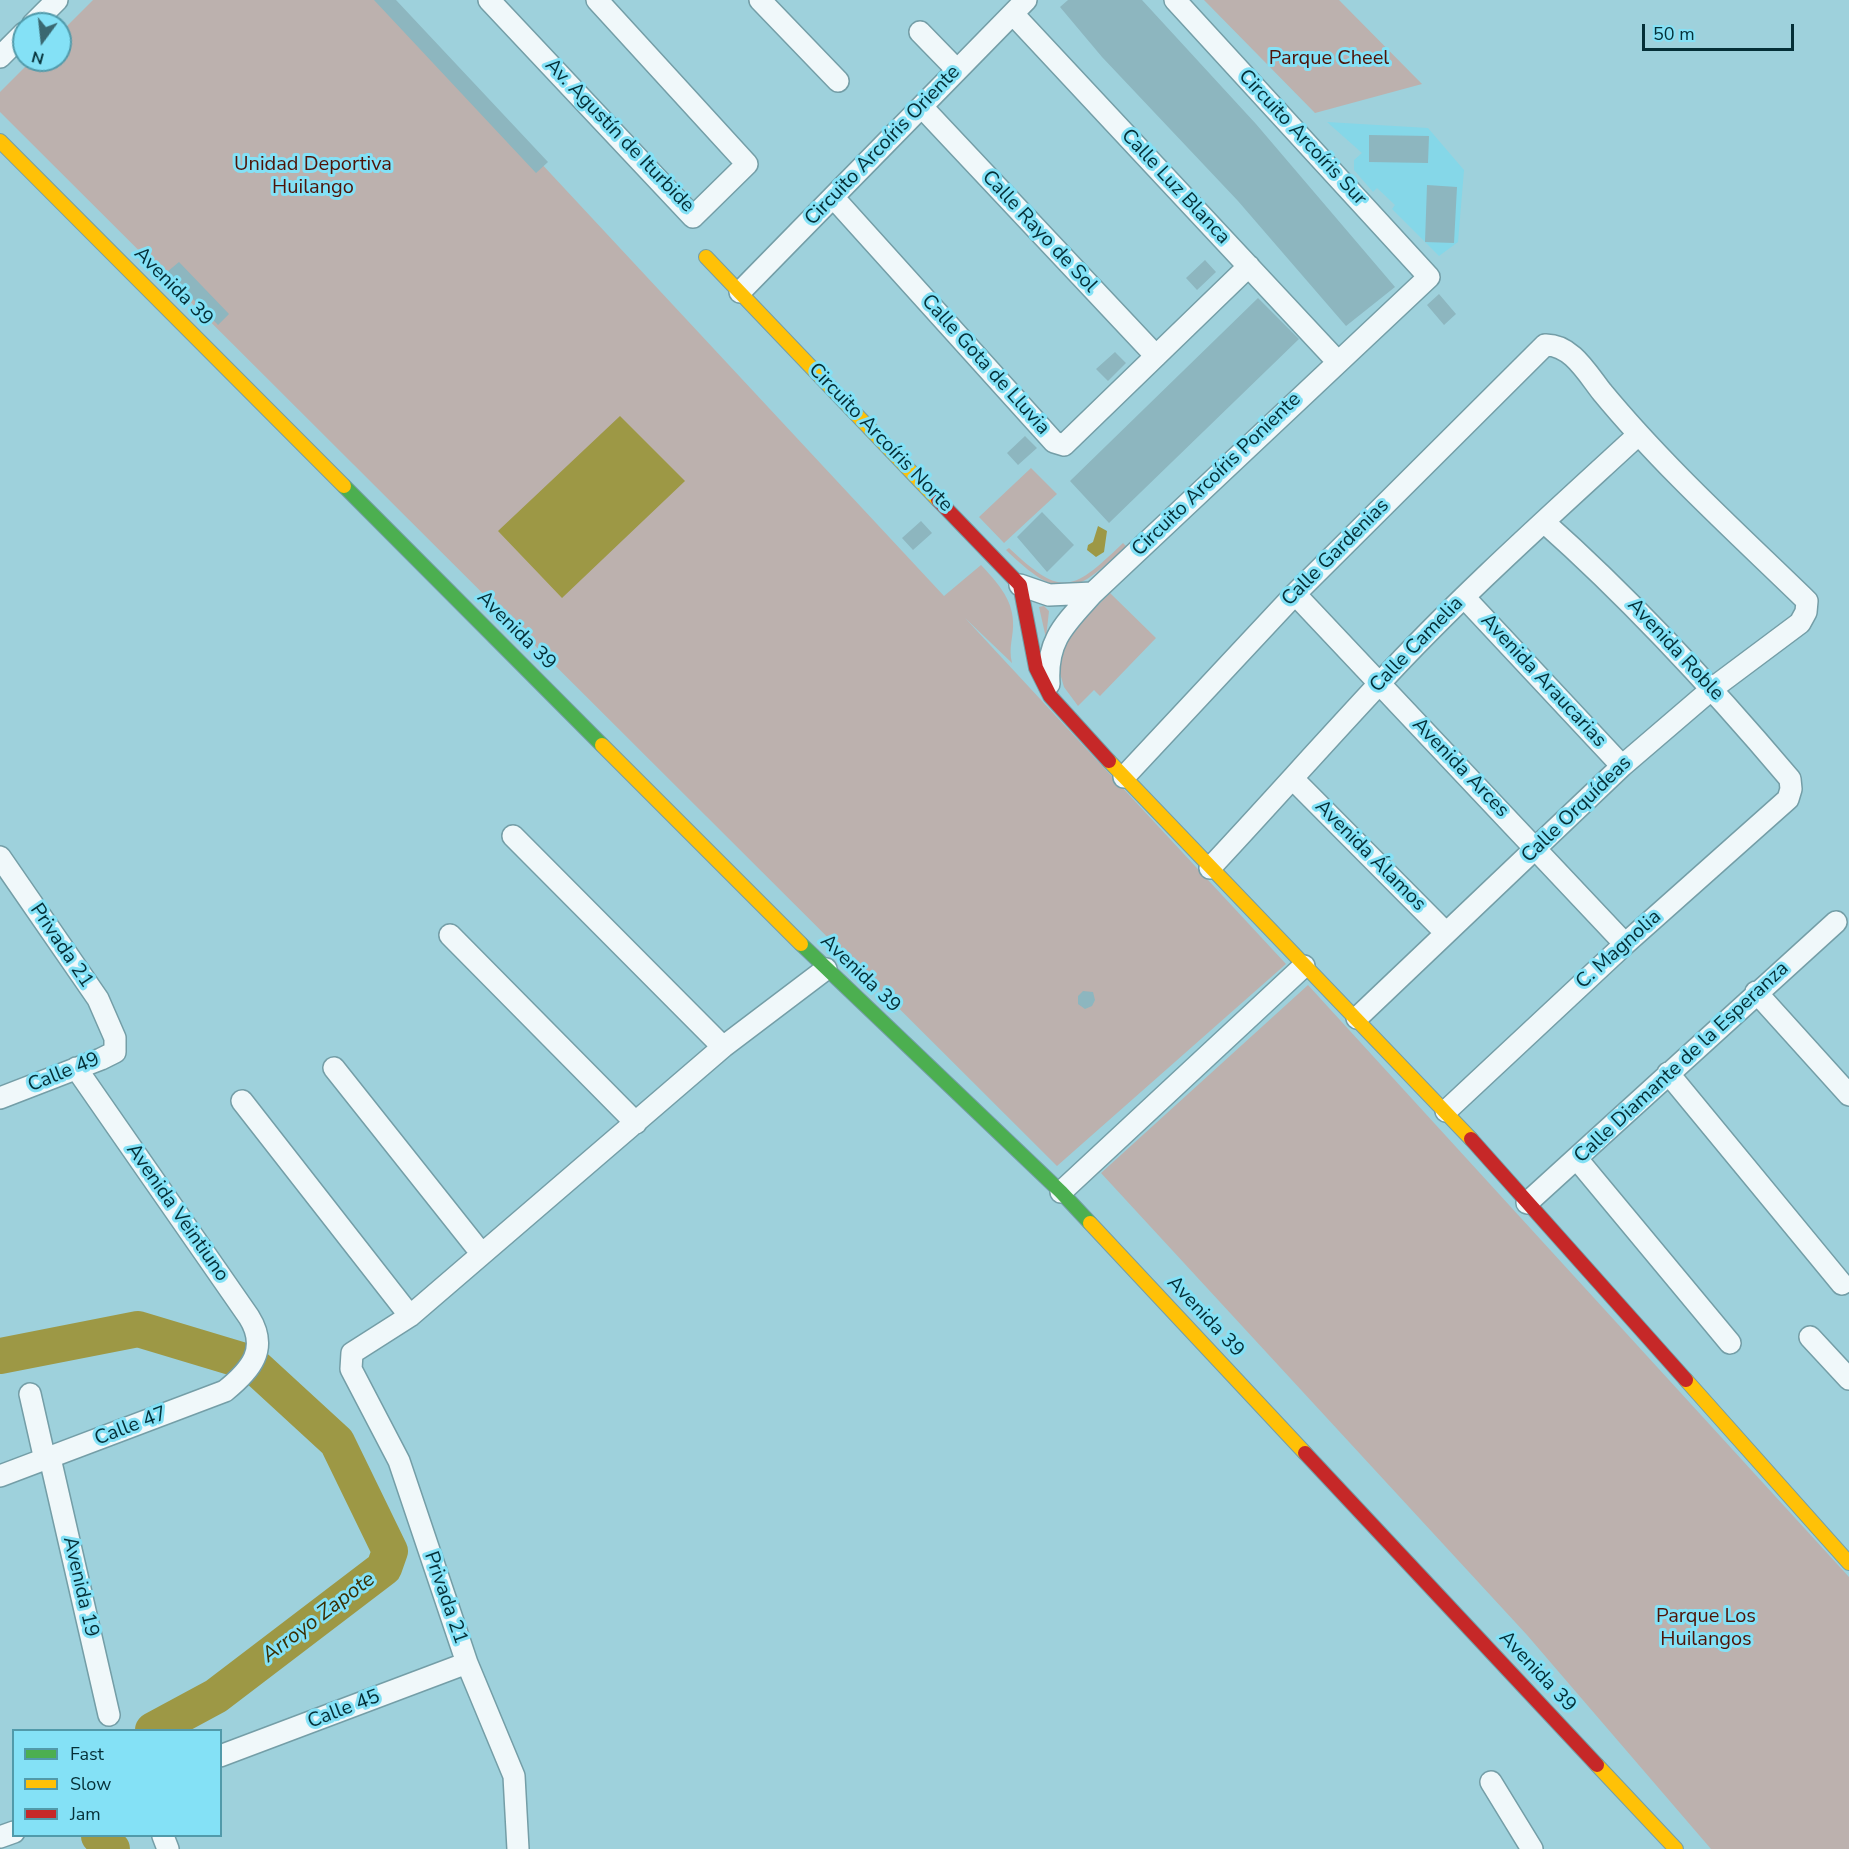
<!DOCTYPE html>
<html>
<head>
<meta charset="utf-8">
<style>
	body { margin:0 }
	#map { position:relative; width:1849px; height:1849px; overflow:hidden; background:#9ed1dc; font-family:"Nunito Sans",sans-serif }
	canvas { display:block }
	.legend { position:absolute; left:12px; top:1729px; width:210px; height:108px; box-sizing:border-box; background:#84e1f6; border:2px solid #519aaa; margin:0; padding:8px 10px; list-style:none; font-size:18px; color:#042f37 }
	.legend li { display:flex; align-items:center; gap:12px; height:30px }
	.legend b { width:30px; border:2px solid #519aaa }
	.north { position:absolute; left:12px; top:12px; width:60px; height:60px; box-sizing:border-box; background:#84e1f6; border:2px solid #519aaa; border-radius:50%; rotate:195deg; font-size:16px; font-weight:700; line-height:24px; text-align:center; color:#042f37 }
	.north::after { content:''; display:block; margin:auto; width:21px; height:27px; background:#3a6871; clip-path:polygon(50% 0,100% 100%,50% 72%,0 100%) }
	.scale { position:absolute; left:1642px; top:24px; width:152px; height:27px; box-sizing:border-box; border:3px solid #042f37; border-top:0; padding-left:8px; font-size:18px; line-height:21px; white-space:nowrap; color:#042f37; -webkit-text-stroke:4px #84e1f6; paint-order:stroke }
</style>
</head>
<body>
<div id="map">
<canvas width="1849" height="1849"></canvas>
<ul class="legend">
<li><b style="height:8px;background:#4caf50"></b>Fast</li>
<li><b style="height:8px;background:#ffc107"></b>Slow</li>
<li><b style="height:8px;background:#c62828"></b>Jam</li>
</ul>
<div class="north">N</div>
<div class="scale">50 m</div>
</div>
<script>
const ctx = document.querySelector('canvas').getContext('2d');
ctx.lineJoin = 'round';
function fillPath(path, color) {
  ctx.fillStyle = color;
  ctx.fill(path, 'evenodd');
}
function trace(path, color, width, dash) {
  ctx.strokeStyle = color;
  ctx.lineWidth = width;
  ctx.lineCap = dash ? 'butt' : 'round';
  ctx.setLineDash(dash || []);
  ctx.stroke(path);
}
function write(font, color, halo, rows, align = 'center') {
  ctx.font = font + ' "Nunito Sans",sans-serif';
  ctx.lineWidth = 6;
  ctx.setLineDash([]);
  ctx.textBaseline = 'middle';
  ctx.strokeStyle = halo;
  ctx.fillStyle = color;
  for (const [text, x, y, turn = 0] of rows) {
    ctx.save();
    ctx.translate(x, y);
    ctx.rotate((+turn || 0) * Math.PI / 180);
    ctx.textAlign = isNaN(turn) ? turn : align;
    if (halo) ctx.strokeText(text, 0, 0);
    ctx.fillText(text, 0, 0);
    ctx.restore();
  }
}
const built = new Path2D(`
	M1327,122l101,6 36,42 -6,72 -19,14 -47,-47 3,-4 -18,-17 -4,4 -19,-22v-10l8,-7z`);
const green = new Path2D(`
	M93,0h296l555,596 37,-31c15,16 31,33 32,56 1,15 -5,26 -1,42l-47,-45 321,346 -229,202 -1057,-1054v-20l32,-32h28v-27z
	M1204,0h135l83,84 -107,29z
	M1031,468l26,26 -53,49 -25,-26z
	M1123,543l3,3c-52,50 -66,56 -120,4l3,-2c53,50 63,44 114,-5z
	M1110,593l46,45 -56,58 -6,-6 -16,16 -14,-19 -5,-17 9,-35z
	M1044,606l5,5 -3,27 -7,-31z
	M1308,985l541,592v272h-138l-184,-214 -426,-462z`);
const water = new Path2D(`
	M620,416l65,65 -123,117 -64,-67z
	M1098,526l9,5 -3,21 -8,5 -9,-7 1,-5 5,-3z`);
const river = new Path2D(`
	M0,1356l138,-27 113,34 86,79 53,109 -6,17 -168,128 -63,34
	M99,1836l13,13`);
const building = new Path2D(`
	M374,0h22l152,162 -12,11z
	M1068,0h74l114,124 139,163 -49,39 -108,-125 -136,-144 -42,-50z
	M1369,135l60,1 -1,27 -59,-1z
	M1427,185l30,2 -3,56 -29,-1z
	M1205,260l11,12 -19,18 -11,-12z
	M179,262l50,52 -11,11 -51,-53z
	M1439,294l17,20 -12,11 -17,-20z
	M1258,298l41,41 -190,184 -39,-42z
	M1115,352l11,11 -18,18 -12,-12z
	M1025,436l12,12 -19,17 -11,-12z
	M1042,512l32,33 -27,27 -30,-35z
	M921,521l11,12 -19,17 -11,-12z
	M1083,991l10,1 2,8 -3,6 -7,3 -7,-5v-8z`);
const street = new Path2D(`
	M489,0l204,217 54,-53 -150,-164
	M760,0l78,81
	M1013,14l324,347
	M33,24l24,-24
	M920,32l37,38
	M0,57l24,-24
	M922,107l234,249
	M833,197l221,245 10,3 185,-179
	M740,292l286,-292
	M1020,585l29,10 44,-2
	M1295,594l330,350
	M1464,597l158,169
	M1049,684c-3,-44 16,-60 44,-91l336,-316 -254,-277
	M1124,777l171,-183 250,-249c26,-1 42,28 57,47 62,75 135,141 205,209l-1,11 -6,11 -87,65 -91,78 -265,252
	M1294,780l152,153
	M513,836l210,211
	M0,857l98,142 17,39v14l-14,7 -101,39
	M1210,868c57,-61 112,-123 169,-184 81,-88 171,-168 259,-249
	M450,935l186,188
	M1756,992l93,103
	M334,1068l147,185
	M1668,1073l174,211
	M242,1101l168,215
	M1446,1111l179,-167 163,-145 3,-10 -1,-10c-77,-91 -157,-178 -246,-257
	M1577,1159l153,184
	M1061,1192l243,-226
	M1527,1203l309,-281
	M1810,1337l39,42
	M30,1394l15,66
	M50,1458l59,257
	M0,1476l225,-85c26,-21 44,-42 24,-74l-173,-249
	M220,1756l247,-93
	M1491,1782l41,67
	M163,1836l5,13
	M0,1837l14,-5
	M518,1849l-4,-73 -47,-113 -68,-202 -48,-92 1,-16 58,-37 313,-269 103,-78`);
const fast = new Path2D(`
	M344,486l258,259
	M801,944l260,248 29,31`);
const slow = new Path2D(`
	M0,141l344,345
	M706,257l232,243
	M602,745l199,199
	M1109,761l362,378
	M1090,1223l215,230
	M1686,1380l163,183
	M1597,1765l79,84`);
const jam = new Path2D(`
	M938,500l82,85 16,83 14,28 59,65
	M1471,1139l215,241
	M1305,1453l292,312`);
const parkNames = [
	["Parque Cheel",1329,59],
	["Unidad Deportiva",313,165],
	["Huilango",313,188],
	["Parque Los",1706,1617],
	["Huilangos",1706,1640]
];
const streetNames = [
	["Av. Agustín de Iturbide",619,136,46],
	["Circuito Arcoíris Sur",1302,138,47],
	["Circuito Arcoíris Oriente",883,146,-46],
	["Calle Luz Blanca",1175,187,47],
	["Calle Rayo de Sol",1039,232,47],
	["Avenida 39",173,287,45],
	["Calle Gota de Lluvia",985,365,48],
	["Circuito Arcoíris Norte",880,438,46],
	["Circuito Arcoíris Poniente",1217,475,-44],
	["Calle Gardenias",1336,553,-45],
	["Avenida 39",516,631,45],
	["Calle Camelia",1417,645,-46],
	["Avenida Roble",1675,650,47],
	["Avenida Araucarias",1543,681,47],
	["Avenida Arces",1460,768,46],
	["Calle Orquídeas",1577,810,-44],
	["Avenida Álamos",1370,856,45],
	["Privada 21",61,946,56],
	["C. Magnolia",1619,950,-42],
	["Avenida 39",860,974,44],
	["Calle Diamante de la Esperanza",1682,1063,-43],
	["Calle 49",64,1073,-22],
	["Avenida Veintiuno",177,1213,55],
	["Avenida 39",1205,1317,47],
	["Calle 47",131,1427,-21],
	["Avenida 19",80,1587,77],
	["Privada 21",445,1598,71],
	["Avenida 39",1537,1672,47],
	["Calle 45",344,1710,-21]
];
const waterNames = [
	["Arroyo Zapote",319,1618,-37]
];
fillPath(built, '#85d7e8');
fillPath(green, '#bcb1ae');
fillPath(water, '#9d9845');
trace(river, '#9d9845', 36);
fillPath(building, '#8db6bf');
trace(street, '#749ea7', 24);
trace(fast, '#749ea7', 16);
trace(slow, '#749ea7', 16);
trace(jam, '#749ea7', 16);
trace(street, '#f0f8fa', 21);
trace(fast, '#4caf50', 14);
trace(slow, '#ffc107', 14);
trace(jam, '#c62828', 14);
write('20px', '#4f1307', '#84e1f6', parkNames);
write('20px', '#042f37', '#84e1f6', streetNames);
write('italic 21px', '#3b2f02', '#84e1f6', waterNames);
</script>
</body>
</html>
